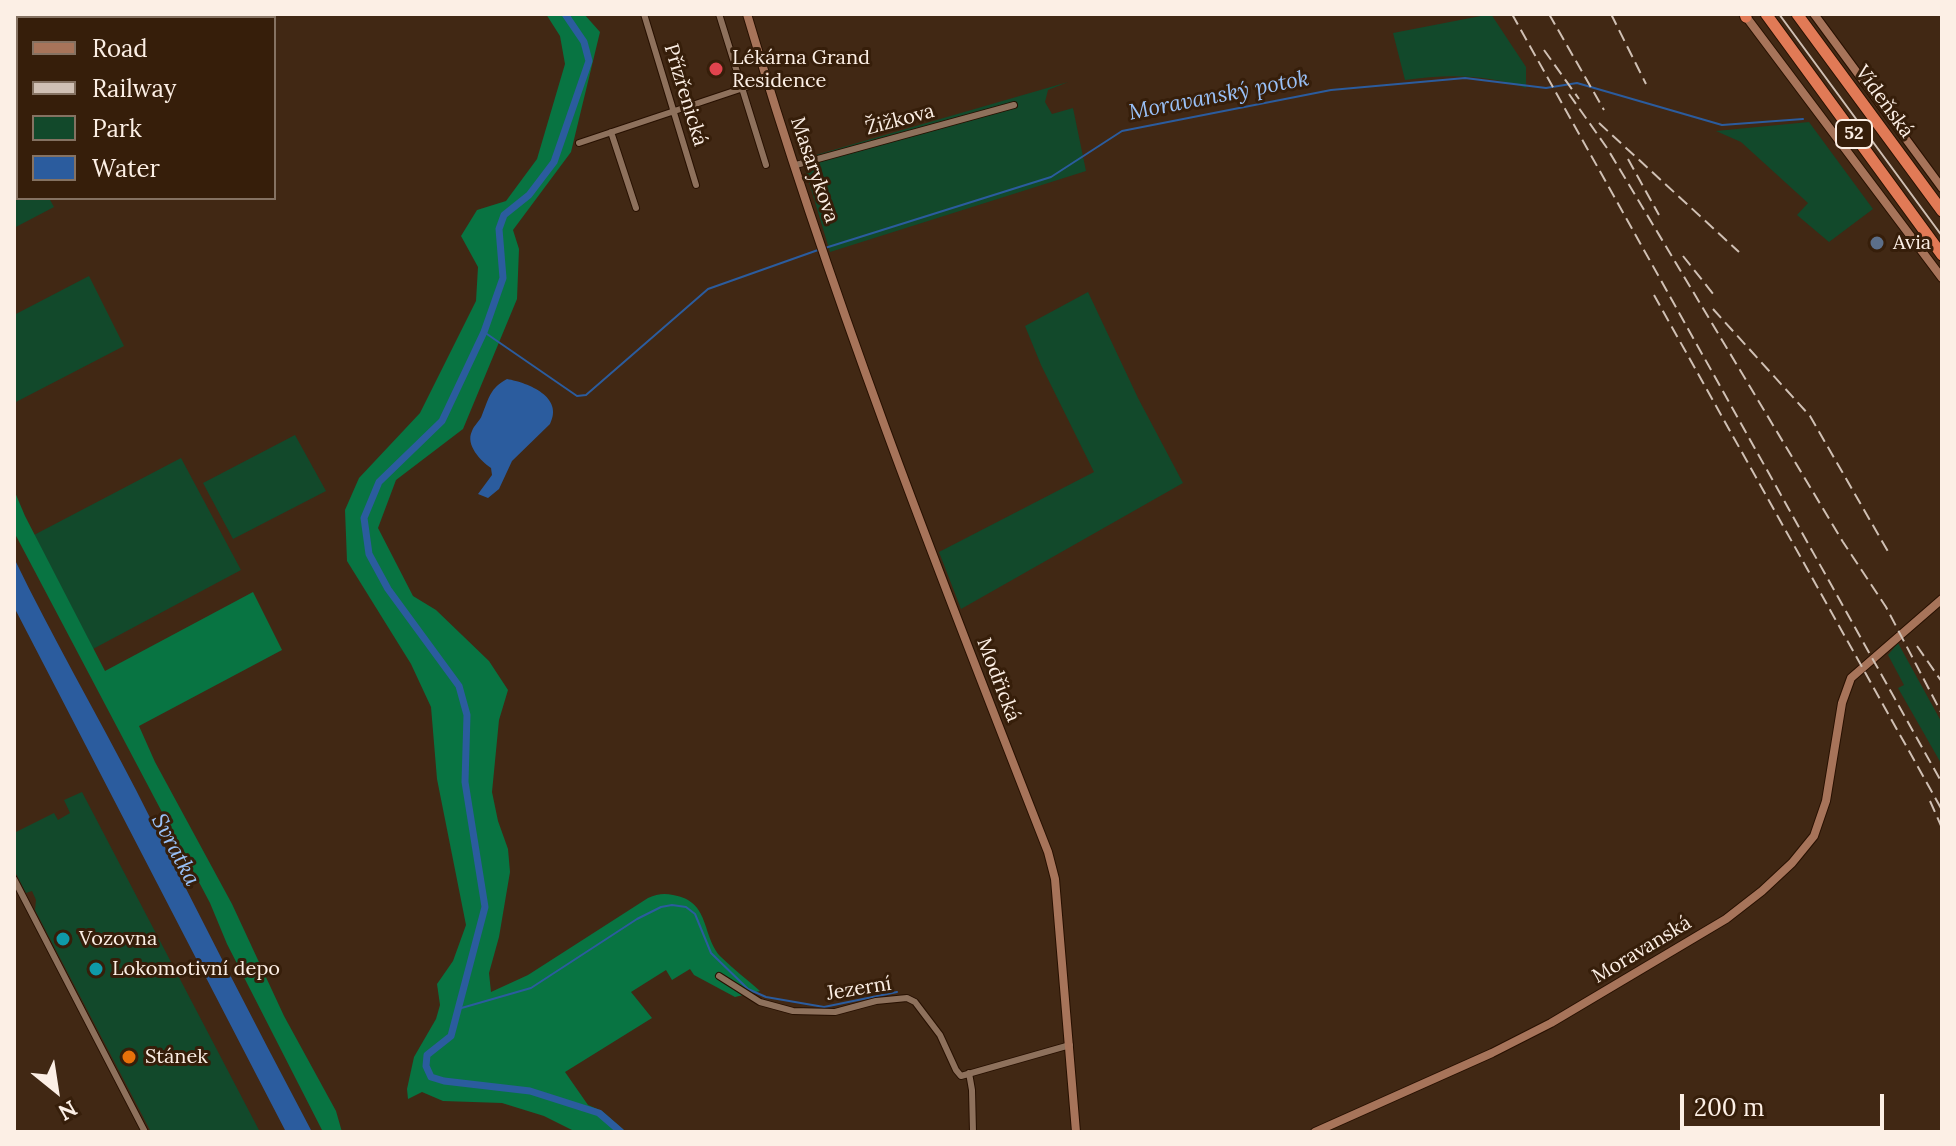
<!DOCTYPE html>
<html>
<head>
<meta charset="utf-8">
<style>
	body { margin:0 }
	#map { position:relative; width:1956px; height:1146px; overflow:hidden; background:#412814; font-family:Lora,serif }
	canvas { display:block }
	.frame { position:absolute; inset:0; border:16px solid #fcefe5; pointer-events:none }
	.legend { position:absolute; left:16px; top:16px; width:260px; height:184px; box-sizing:border-box; background:#361e0a; border:2px solid #857262; margin:0; padding:10px 14px; list-style:none; font-size:24px; color:#fcefe5 }
	.legend li { display:flex; align-items:center; gap:16px; height:40px }
	.legend b { width:40px; border:2px solid #857262 }
	.north { position:absolute; left:16px; top:1050px; width:80px; height:80px; -webkit-text-stroke:6px #361e0a; paint-order:stroke; rotate:150deg; font-size:22px; font-weight:700; line-height:32px; text-align:center; color:#fcefe5 }
	.north::after { content:''; display:block; margin:auto; width:28px; height:36px; background:#fcefe5; clip-path:polygon(50% 0,100% 100%,50% 72%,0 100%) }
	.scale { position:absolute; left:1680px; top:1094px; width:204px; height:36px; box-sizing:border-box; border:4px solid #fcefe5; border-top:0; padding-left:10px; font-size:24px; line-height:28px; white-space:nowrap; color:#fcefe5; -webkit-text-stroke:6px #361e0a; paint-order:stroke }
</style>
</head>
<body>
<div id="map">
<canvas width="1956" height="1146"></canvas>
<div class="frame"></div>
<ul class="legend">
<li><b style="height:10px;background:#a7745a"></b>Road</li>
<li><b style="height:10px;background:#d0c0b4"></b>Railway</li>
<li><b style="height:22px;background:#12492b"></b>Park</li>
<li><b style="height:22px;background:#2b5c9e"></b>Water</li>
</ul>
<div class="north">N</div>
<div class="scale">200 m</div>
</div>
<script>
const ctx = document.querySelector('canvas').getContext('2d');
ctx.lineJoin = 'round';
function fillPath(path, color) {
  ctx.fillStyle = color;
  ctx.fill(path, 'evenodd');
}
function trace(path, color, width, dash) {
  ctx.strokeStyle = color;
  ctx.lineWidth = width;
  ctx.lineCap = dash ? 'butt' : 'round';
  ctx.setLineDash(dash || []);
  ctx.stroke(path);
}
function write(font, color, halo, rows, align = 'center') {
  ctx.font = font + ' Lora,serif';
  ctx.lineWidth = 6;
  ctx.setLineDash([]);
  ctx.textBaseline = 'middle';
  ctx.strokeStyle = halo;
  ctx.fillStyle = color;
  for (const [text, x, y, turn = 0] of rows) {
    ctx.save();
    ctx.translate(x, y);
    ctx.rotate((+turn || 0) * Math.PI / 180);
    ctx.textAlign = isNaN(turn) ? turn : align;
    if (halo) ctx.strokeText(text, 0, 0);
    ctx.fillText(text, 0, 0);
    ctx.restore();
  }
}
const green = new Path2D(`
	M1491,14l35,53v21c-41,-14 -79,-14 -121,-8l-12,-47z
	M1068,82l-20,8 -3,12 7,12 21,-6 13,63 -256,81 -28,-93z
	M1809,122l64,87 -44,33 -32,-27 11,-12 -67,-61 -25,-11z
	M14,132l4,7v59h31l5,9 -40,21z
	M89,276l35,70 -110,57v-88z
	M1088,292l50,106 45,85 -222,126 -22,-57 155,-80 -53,-107 -16,-39z
	M295,435l31,56 -93,48 -30,-56z
	M181,458l60,112 -148,79 -59,-114z
	M1898,643l44,80v42l-44,-77 6,-3 -16,-30z
	M82,792l178,340h-109l-116,-222 1,-10 -4,-9 -6,2 -12,-23v-37l40,-20 4,7 12,-7 -6,-13z`);
const forest = new Path2D(`
	M546,14h38l16,18 -29,120 -58,78 6,19 -2,50 -54,130 -67,51 -18,48 35,68 23,14 53,51 19,29 -9,30 -7,72 6,29 10,28 2,23 -11,65 -10,36 2,19 37,-17 120,-77c9,-4 16,-5 25,-3 38,6 28,41 48,62 12,12 27,23 39,34l-25,6 -41,-22 -4,-6 -18,11 -6,-10 -35,22 21,26 -87,54 23,33 14,6 24,21h-50l-32,-16 -42,-13 -59,-2 -21,-9 -14,7 -1,-10 7,-32 22,-38 4,-14 -3,-21 16,-23 13,-36 -29,-146 -6,-72 -20,-43 -64,-103 -2,-51 14,-32 61,-65 56,-112 2,-34 -17,-31 16,-26 29,-9 31,-42 28,-95 -5,-28z
	M14,490l11,26 80,155 148,-79 29,58 -143,76 16,36 77,142 52,112 52,95 6,21h-19l-96,-188 -17,-41 -196,-371z`);
const water = new Path2D(`
	M507,379c22,4 57,18 43,45l-38,37 -13,28 -11,9 -10,-4 14,-19 -1,-7c-10,-7 -26,-23 -19,-37 2,-6 8,-10 10,-16 7,-17 8,-27 25,-36z
	M14,558c38,79 82,154 122,232 58,115 116,229 176,342h-26l-272,-525z`);
const stream = new Path2D(`
	M825,248l226,-71 71,-46 209,-41 134,-12 81,10 31,-5 145,42 81,-6
	M484,332l93,64 9,-1 122,-106 110,-39
	M458,1009l73,-21 106,-69 24,-12 11,-2 14,2 9,7 16,39 37,36 18,8 58,10 73,-15`);
const canal = new Path2D(`
	M565,14l19,28 5,19 -35,101 -25,33 -25,20 -5,14 4,49 -19,54 -42,89 -63,61 -15,36 5,36 19,35 71,97 8,29 -2,67 20,125 -34,129 -24,19 -1,11 5,11 13,4 86,10 69,22 22,19`);
const street = new Path2D(`
	M644,14l52,171
	M719,14l47,151
	M611,132l25,76
	M579,143l188,-63
	M796,165l218,-60
	M14,879l131,253
	M719,976l41,26 33,9 42,1 41,-11 31,-3 8,4 25,33 16,35 5,6 109,-31
	M969,1073l3,17 1,42`);
const secondary = new Path2D(`
	M747,14c84,285 193,562 301,838l7,27 21,253
	M1744,14l198,264
	M1814,14l128,174
	M1315,1132l177,-79 59,-30 175,-104 36,-28 30,-28 22,-27 12,-35 16,-98 9,-25 91,-79`);
const highway = new Path2D(`
	M1745,14l1,3
	M1766,14l176,241
	M1797,14l145,197`);
const tram = new Path2D(`
	M1779,14l163,222`);
const rail = new Path2D(`
	M1512,14l430,769
	M1549,14l55,96
	M1611,14l35,70
	M1544,50l35,49
	M1569,94l38,54 236,394 43,65 56,107
	M1599,123l140,129
	M1628,159l31,56
	M1683,256l31,39
	M1654,295l288,515
	M1713,309l97,107 80,139
	M1917,646l25,36
	M1930,801l12,27`);
const markers = [
	[716,69,8,"#e0444e"],
	[1877,243,8,"#5c6f8a"],
	[63,939,8,"#0f9aa8"],
	[96,969,8,"#0f9aa8"],
	[129,1057,8,"#e8710a"]
];
const shields = [
	[1854,134,36]
];
const shieldNames = [
	["52",1854,134]
];
const poiNames = [
	["Lékárna Grand",732,58],
	["Residence",732,81],
	["Avia",1893,243],
	["Vozovna",79,939],
	["Lokomotivní depo",112,969],
	["Stánek",145,1057]
];
const streetNames = [
	["Přízřenická",685,95,73],
	["Vídeňská",1884,102,54],
	["Žižkova",900,120,-15],
	["Masarykova",814,170,71],
	["Modřická",998,680,69],
	["Moravanská",1642,950,-31],
	["Jezerní",859,989,-9]
];
const waterNames = [
	["Moravanský potok",1219,96,-11],
	["Svratka",175,850,62]
];
fillPath(green, '#12492b');
fillPath(forest, '#087442');
fillPath(water, '#2b5c9e');
trace(stream, '#2b5c9e', 2);
trace(canal, '#2b5c9e', 7);
trace(street, '#271000', 8);
trace(secondary, '#271000', 10);
trace(highway, '#271000', 13);
trace(street, '#8e715c', 6);
trace(secondary, '#a7745a', 8);
trace(highway, '#e17a56', 11);
trace(tram, '#d0c0b4', 2);
trace(rail, '#d0c0b4', 2, [12, 6]);
for (const [x, y, r, color] of markers) {
  const dot = new Path2D();
  dot.arc(x, y, r, 0, 2 * Math.PI);
  ctx.fillStyle = color;
  ctx.fill(dot);
  trace(dot, '#361e0a', 3);
}
for (const [x, y, w] of shields) {
  const box = new Path2D();
  box.roundRect(x - w / 2, y - 14, w, 28, 6);
  ctx.fillStyle = '#361e0a';
  ctx.fill(box);
  trace(box, '#fcefe5', 2);
}
write('bold 18px', '#fcefe5', null, shieldNames);
write('20px', '#fcefe5', '#361e0a', poiNames, 'left');
write('20px', '#fcefe5', '#361e0a', streetNames);
write('italic 22px', '#99c1f8', '#361e0a', waterNames);
</script>
</body>
</html>
